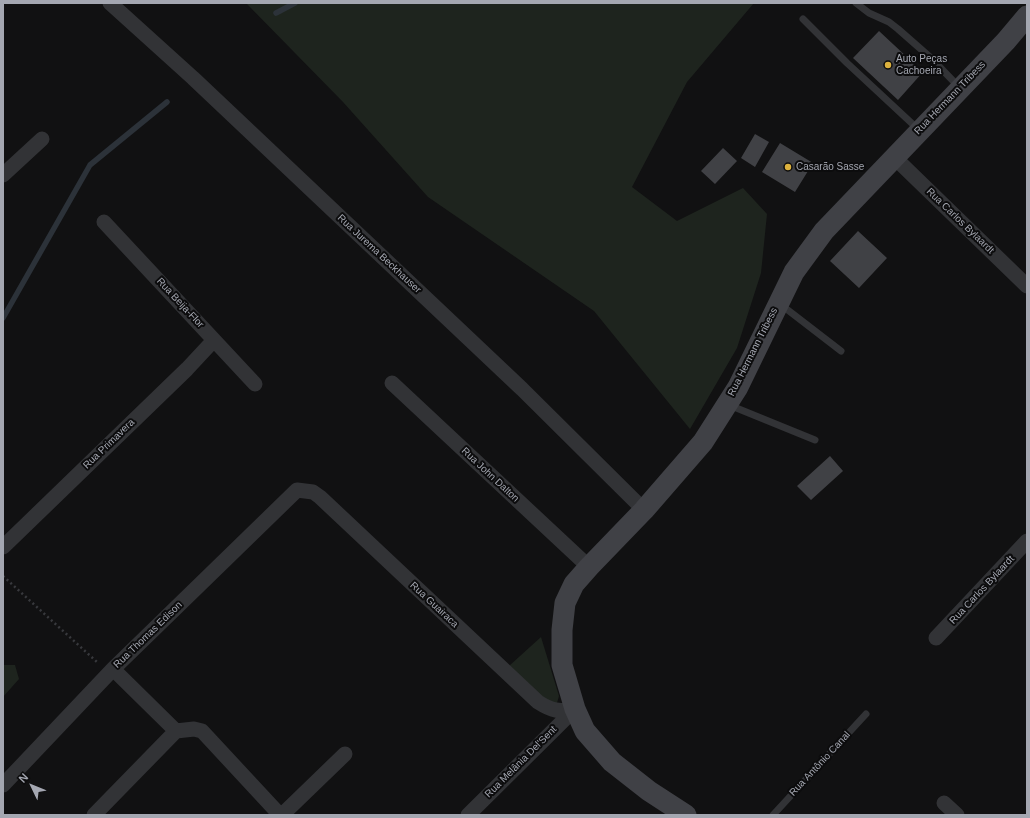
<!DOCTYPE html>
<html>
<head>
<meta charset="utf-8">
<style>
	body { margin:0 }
	#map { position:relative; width:1030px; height:818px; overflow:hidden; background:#111112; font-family:Arial,sans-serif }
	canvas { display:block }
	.frame { position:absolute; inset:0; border:4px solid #a4a7b1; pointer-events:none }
	.north { position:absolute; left:12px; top:766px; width:40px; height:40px; -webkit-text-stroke:3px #0c0c0d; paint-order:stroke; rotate:313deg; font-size:11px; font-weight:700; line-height:16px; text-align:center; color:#a4a7b1 }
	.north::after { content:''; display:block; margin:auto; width:14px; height:18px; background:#a4a7b1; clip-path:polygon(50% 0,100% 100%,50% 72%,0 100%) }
</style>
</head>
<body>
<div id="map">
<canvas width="1030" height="818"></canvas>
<div class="frame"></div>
<div class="north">N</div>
</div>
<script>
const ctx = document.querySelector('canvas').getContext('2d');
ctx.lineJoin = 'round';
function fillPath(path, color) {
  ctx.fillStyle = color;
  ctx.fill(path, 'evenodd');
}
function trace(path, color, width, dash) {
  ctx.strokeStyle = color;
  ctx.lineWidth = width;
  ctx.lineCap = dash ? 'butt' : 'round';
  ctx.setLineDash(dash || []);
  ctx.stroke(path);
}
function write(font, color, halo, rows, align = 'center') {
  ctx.font = font + ' Arial,sans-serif';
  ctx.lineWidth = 4;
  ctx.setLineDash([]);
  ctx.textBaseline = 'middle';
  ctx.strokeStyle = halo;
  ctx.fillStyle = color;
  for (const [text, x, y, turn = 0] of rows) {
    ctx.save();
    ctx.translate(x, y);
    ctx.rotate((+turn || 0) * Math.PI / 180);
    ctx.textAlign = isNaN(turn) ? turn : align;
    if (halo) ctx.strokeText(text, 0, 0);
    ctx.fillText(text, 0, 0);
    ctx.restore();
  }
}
const green = new Path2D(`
	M246,3h508l-67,79 -55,105 45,34 66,-33 24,26 -6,59 -24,75 -47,81 -96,-118 -166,-114 -85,-95z
	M541,637l18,59 -2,7 -9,-1 -39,-36z
	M3,665h12l4,14 -16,18z`);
const stream = new Path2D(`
	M276,13l19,-10
	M3,318l87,-153 77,-63`);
const building = new Path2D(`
	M879,31l44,41 -25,28 -45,-42z
	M755,134l14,8 -14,25 -14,-9z
	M780,143l33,20 -18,29 -33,-20z
	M723,148l14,13 -22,23 -14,-13z
	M858,231l29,27 -28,30 -29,-27z
	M830,456l13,15 -32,29 -14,-14z`);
const path = new Path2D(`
	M3,576l94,86`);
const lane = new Path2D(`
	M856,3l13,10 20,9 9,7 33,29 28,29
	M803,19l44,44 72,67
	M780,304l61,47
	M729,405l86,35
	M773,815l93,-101`);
const street = new Path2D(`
	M110,3l83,75 329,311 122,121
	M894,157l133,129
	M3,175l39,-36
	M104,222l151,162
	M392,383l197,184
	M3,547l184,-178 27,-29
	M936,638l91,-97
	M176,731l18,-2 8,2 78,84
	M3,785l110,-116 184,-179 16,2 7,5 218,205c14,9 21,10 37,7
	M944,803l13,12
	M94,815l82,-84 -63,-62
	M282,815l63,-61
	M468,815l107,-106`);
const secondary = new Path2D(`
	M686,815l-37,-24 -37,-29 -27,-31 -10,-22 -13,-44v-35l3,-27 9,-19 15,-17 55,-57 59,-68 35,-55 56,-115 30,-41 182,-190 21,-25`);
const markers = [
	[888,65,4,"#dcb13e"],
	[788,167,4,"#dcb13e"]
];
const poiNames = [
	["Auto Peças",896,59],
	["Cachoeira",896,71],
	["Casarão Sasse",796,167]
];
const streetNames = [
	["Rua Hermann Tribess",950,98,-46],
	["Rua Carlos Bylaardt",960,221,44],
	["Rua Jurema Beckhauser",379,254,43],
	["Rua Beija-Flor",180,303,47],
	["Rua Hermann Tribess",753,352,-63],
	["Rua Primavera",109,444,-44],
	["Rua John Dalton",490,475,43],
	["Rua Carlos Bylaardt",982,590,-47],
	["Rua Guairaca",434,605,43],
	["Rua Thomas Edison",148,635,-44],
	["Rua Melânia Del'Sent",521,762,-45],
	["Rua Antônio Canal",820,764,-47]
];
fillPath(green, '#1e241e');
trace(stream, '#2c3239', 5.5);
fillPath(building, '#404145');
trace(path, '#38393d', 2.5, [2, 3]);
trace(lane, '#323336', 7);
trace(street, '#323336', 15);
trace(secondary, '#404146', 21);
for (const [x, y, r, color] of markers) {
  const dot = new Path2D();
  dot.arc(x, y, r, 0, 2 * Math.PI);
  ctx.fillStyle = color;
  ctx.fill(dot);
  trace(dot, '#0c0c0d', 1.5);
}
write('10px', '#a4a7b1', '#0c0c0d', poiNames, 'left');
write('10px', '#a4a7b1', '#0c0c0d', streetNames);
</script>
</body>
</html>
